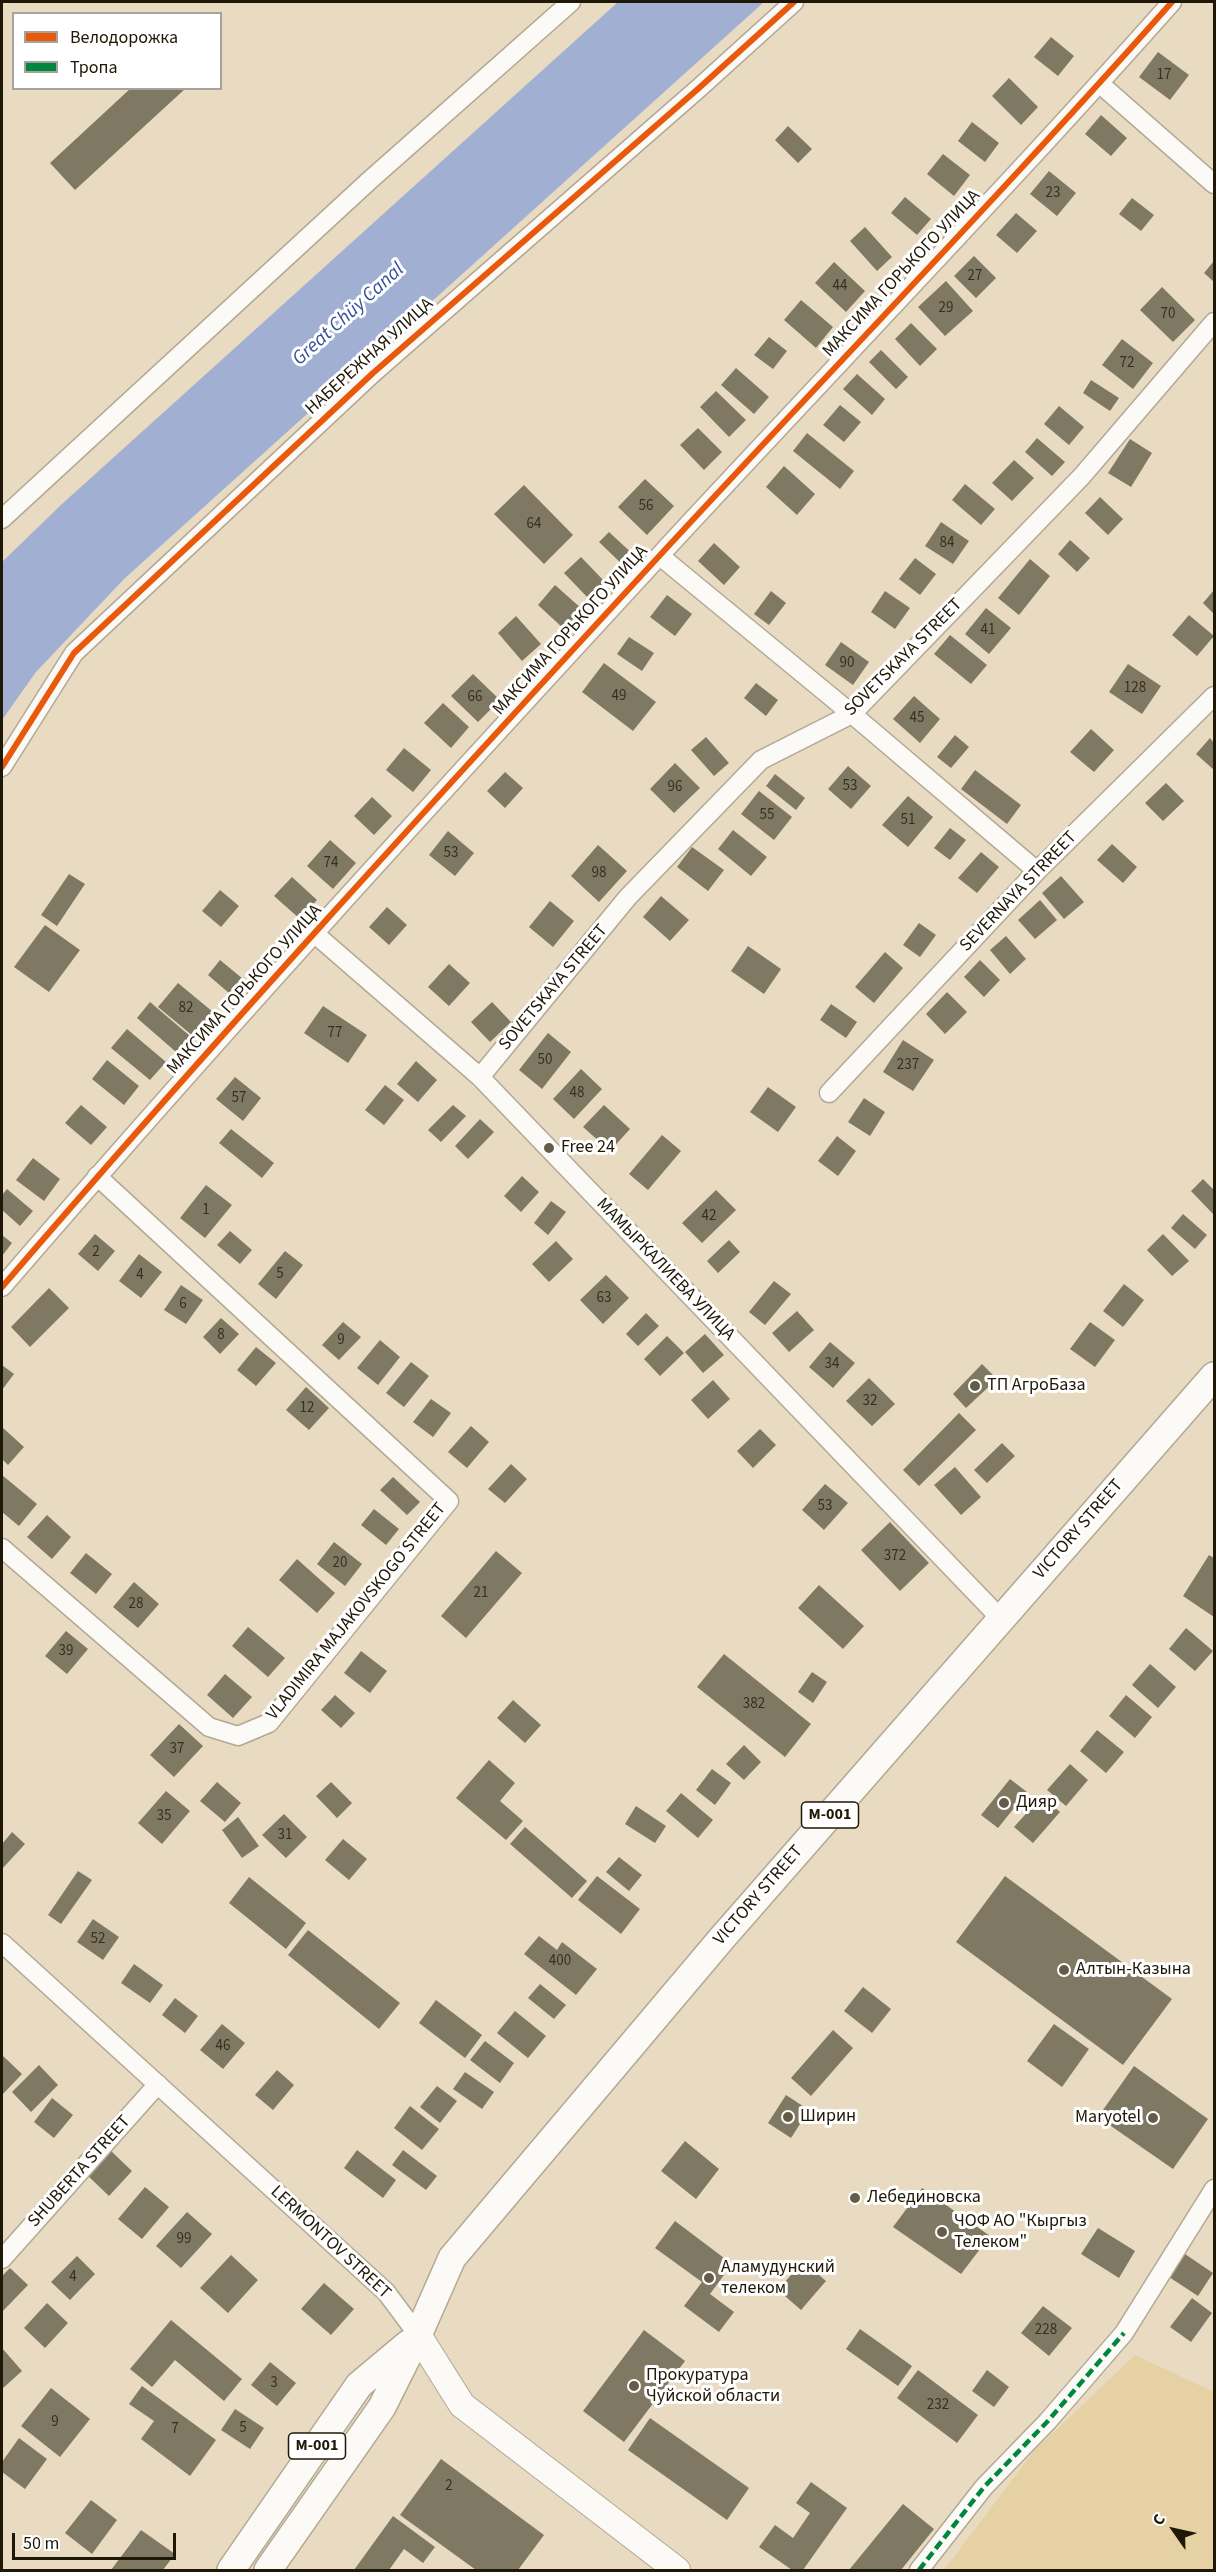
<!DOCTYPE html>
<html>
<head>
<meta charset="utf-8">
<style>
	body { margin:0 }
	#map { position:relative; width:1216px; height:2572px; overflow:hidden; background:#e8dbc1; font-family:"Source Sans 3",sans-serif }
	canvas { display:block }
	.frame { position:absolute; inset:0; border:3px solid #1f1806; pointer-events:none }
	.legend { position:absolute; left:12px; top:12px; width:210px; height:78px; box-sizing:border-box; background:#fff; border:2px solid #a5a39b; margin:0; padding:8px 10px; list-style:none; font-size:18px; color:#1f1806 }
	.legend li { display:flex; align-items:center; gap:12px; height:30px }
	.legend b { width:30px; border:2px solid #a5a39b }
	.north { position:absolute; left:1144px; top:2500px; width:60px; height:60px; -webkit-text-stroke:4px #fff; paint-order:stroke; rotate:304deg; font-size:16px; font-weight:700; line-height:24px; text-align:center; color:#1f1806 }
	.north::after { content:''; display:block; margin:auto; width:21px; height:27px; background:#1f1806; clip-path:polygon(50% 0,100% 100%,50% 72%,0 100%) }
	.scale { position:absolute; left:12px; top:2533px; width:164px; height:27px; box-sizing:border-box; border:3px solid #1f1806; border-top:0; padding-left:8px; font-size:18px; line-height:21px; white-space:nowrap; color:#1f1806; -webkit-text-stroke:4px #fff; paint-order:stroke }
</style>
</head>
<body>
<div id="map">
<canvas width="1216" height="2572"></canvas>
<div class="frame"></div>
<ul class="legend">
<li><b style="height:8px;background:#e8590c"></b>Велодорожка</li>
<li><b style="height:8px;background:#00873e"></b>Тропа</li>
</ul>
<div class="north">С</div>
<div class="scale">50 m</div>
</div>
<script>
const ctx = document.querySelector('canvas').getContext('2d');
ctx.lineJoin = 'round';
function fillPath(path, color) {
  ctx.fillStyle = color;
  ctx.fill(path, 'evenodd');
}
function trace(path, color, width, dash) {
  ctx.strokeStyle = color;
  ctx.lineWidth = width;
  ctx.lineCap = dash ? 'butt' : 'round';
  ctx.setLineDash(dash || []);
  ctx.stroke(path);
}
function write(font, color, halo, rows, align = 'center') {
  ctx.font = font + ' "Source Sans 3",sans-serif';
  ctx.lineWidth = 6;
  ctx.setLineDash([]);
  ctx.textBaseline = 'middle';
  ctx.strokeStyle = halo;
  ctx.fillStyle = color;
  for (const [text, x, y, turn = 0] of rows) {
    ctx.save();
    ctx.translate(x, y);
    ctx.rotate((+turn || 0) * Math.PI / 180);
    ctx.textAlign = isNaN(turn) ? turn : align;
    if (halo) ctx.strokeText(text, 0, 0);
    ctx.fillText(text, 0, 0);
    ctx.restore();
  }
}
const green = new Path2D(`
	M1135,2355l79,37v178h-270l90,-119z`);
const water = new Path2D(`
	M618,2h146l-640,577 -88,93 -34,48v-158l60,-58z`);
const building = new Path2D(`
	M1051,37l23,19 -16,20 -24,-19z
	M1158,52l31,23 -19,25 -31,-23z
	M1009,78l29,29 -17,18 -29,-29z
	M131,88h55l-111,102 -25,-27z
	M1101,115l26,23 -16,18 -26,-22z
	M972,122l27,21 -14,19 -27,-21z
	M788,126l24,23 -14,14 -23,-23z
	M943,154l27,21 -16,21 -27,-22z
	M1049,171l27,22 -19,23 -27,-22z
	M905,197l26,22 -14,16 -26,-22z
	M1132,198l22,17 -13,16 -22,-17z
	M1016,213l21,18 -20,22 -21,-18z
	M865,227l27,30 -15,14 -27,-30z
	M974,256l22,22 -20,20 -22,-22z
	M1214,261v21l-10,-9z
	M834,262l31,29 -19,21 -31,-29z
	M946,281l27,30 -28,25 -27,-29z
	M1162,287l33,33 -22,22 -33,-32z
	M801,300l32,27 -17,21 -32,-28z
	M911,323l26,26 -17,17 -25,-27z
	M769,337l18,14 -14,18 -19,-14z
	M1122,339l31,24 -20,26 -31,-24z
	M881,350l27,27 -12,12 -27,-27z
	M736,368l33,29 -15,17 -33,-29z
	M857,374l28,25 -13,16 -29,-26z
	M1091,380l28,18 -9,13 -27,-18z
	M716,391l30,29 -17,17 -29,-30z
	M840,405l21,17 -17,20 -21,-17z
	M1059,406l25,21 -15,18 -25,-21z
	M698,428l24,24 -18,18 -24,-25z
	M807,433l47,38 -14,18 -47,-38z
	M1037,438l28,24 -13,14 -27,-24z
	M1130,439l22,14 -21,34 -23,-14z
	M1014,460l20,18 -22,23 -20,-18z
	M784,466l31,28 -18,21 -31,-28z
	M645,479l29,27 -27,29 -29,-28z
	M965,484l30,25 -14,16 -29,-25z
	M524,485l49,50 -29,29 -50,-50z
	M1100,497l23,22 -15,16 -23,-22z
	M941,522l28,19 -16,23 -28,-18z
	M609,532l27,25 -10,11 -27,-26z
	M1070,540l20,18 -13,14 -19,-18z
	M714,543l26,24 -16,18 -26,-24z
	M581,557l25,26 -17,16 -25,-26z
	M915,558l21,16 -16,21 -21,-16z
	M1030,559l20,17 -31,39 -21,-17z
	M555,585l27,24 -18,20 -26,-24z
	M1214,590v24l-11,-11z
	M771,591l15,12 -17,22 -15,-11z
	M885,591l25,17 -15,21 -24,-17z
	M667,595l25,19 -17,22 -25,-19z
	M986,608l25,20 -22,26 -24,-20z
	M1189,615l25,21 -17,20 -25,-21z
	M516,616l25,28 -19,17 -24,-28z
	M950,635l37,30 -16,19 -37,-30z
	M629,637l25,16 -12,18 -25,-17z
	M841,642l28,20 -16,23 -28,-20z
	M604,663l52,39 -23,29 -51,-39z
	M1128,664l33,22 -19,28 -33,-22z
	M473,674l27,26 -22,22 -27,-26z
	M756,683l22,17 -12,16 -22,-18z
	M914,696l26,23 -20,24 -27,-24z
	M443,703l26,24 -18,21 -27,-25z
	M1091,729l23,21 -20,22 -24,-20z
	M955,735l14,12 -18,21 -14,-11z
	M706,737l23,26 -15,13 -23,-26z
	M1210,738l4,5v27l-18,-16z
	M404,748l27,22 -18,22 -27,-22z
	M675,763l25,25 -26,25 -24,-24z
	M848,766l23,20 -20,23 -23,-20z
	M975,770l46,35 -14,19 -46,-35z
	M505,772l18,16 -18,20 -18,-17z
	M775,774l30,24 -9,12 -30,-24z
	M1166,783l18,18 -21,20 -18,-18z
	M759,791l33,26 -18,23 -33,-26z
	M908,796l25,21 -25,30 -26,-22z
	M372,797l20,19 -18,19 -20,-19z
	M950,828l16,12 -16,20 -16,-12z
	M733,830l34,27 -16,19 -33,-27z
	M448,831l26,22 -19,23 -26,-21z
	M330,840l26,23 -23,26 -26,-23z
	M1112,844l25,23 -14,16 -26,-23z
	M598,845l29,26 -28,31 -28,-26z
	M692,847l32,23 -16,21 -31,-24z
	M981,852l18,15 -22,26 -19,-15z
	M69,874l16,10 -28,42 -16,-11z
	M1061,876l23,26 -20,17 -22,-26z
	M292,877l25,23 -17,19 -26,-23z
	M220,890l19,16 -18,21 -19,-16z
	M661,896l28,24 -19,21 -27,-24z
	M1040,900l17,20 -22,19 -17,-19z
	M550,901l24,20 -21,26 -24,-20z
	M387,907l20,18 -18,20 -20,-18z
	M919,923l17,12 -16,22 -17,-12z
	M45,925l35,25 -31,42 -35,-25z
	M1006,936l20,23 -16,15 -20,-24z
	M748,946l33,23 -17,25 -33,-23z
	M885,952l18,16 -29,35 -19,-16z
	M220,960l23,19 -13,15 -22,-19z
	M980,960l20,20 -16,17 -20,-20z
	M449,964l21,19 -21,23 -21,-19z
	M178,983l35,29 -20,24 -35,-29z
	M947,992l20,20 -22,22 -19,-20z
	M150,1002l40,34 -14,16 -39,-34z
	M492,1002l19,20 -21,20 -19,-20z
	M831,1004l26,18 -11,16 -26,-18z
	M323,1006l44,29 -19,28 -44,-30z
	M127,1029l39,33 -16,18 -39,-32z
	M548,1033l23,19 -29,37 -23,-19z
	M903,1040l31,20 -21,31 -30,-19z
	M107,1060l32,26 -15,19 -32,-26z
	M416,1061l21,19 -19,22 -21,-18z
	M581,1069l21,20 -28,30 -21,-20z
	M235,1077l26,21 -18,23 -27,-22z
	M385,1085l19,15 -20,25 -19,-15z
	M768,1087l28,20 -18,25 -28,-20z
	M864,1098l21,14 -15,24 -22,-14z
	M81,1105l26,22 -16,18 -26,-22z
	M453,1105l13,11 -25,26 -13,-12z
	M604,1105l26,24 -20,22 -27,-24z
	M480,1119l14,13 -26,27 -13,-13z
	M231,1129l43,34 -12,15 -43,-35z
	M662,1135l19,16 -33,39 -19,-16z
	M837,1136l19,15 -18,25 -20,-15z
	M33,1158l27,21 -16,22 -28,-21z
	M522,1176l17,16 -18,20 -17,-16z
	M1203,1179l11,11v25l-23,-24z
	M206,1185l26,20 -27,33 -25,-20z
	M7,1189l26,22 -13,15 -18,-16v-15z
	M716,1190l20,20 -34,33 -20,-20z
	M551,1201l15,11 -18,23 -14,-12z
	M1183,1214l24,21 -12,14 -24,-21z
	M230,1231l22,19 -12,14 -23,-19z
	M95,1234l20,17 -17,20 -20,-17z
	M1163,1234l26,27 -17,15 -25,-26z
	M2,1235l10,8 -10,13z
	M729,1240l11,12 -22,21 -11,-12z
	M556,1241l17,18 -24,23 -17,-18z
	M285,1251l18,14 -27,34 -18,-15z
	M139,1254l23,18 -21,26 -22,-17z
	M606,1275l23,23 -26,26 -23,-24z
	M774,1281l17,13 -26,31 -16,-13z
	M1124,1284l20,16 -21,27 -20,-16z
	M181,1285l22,15 -17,24 -22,-14z
	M49,1288l20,20 -39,39 -19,-20z
	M797,1311l17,19 -25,22 -17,-19z
	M646,1313l13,13 -21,20 -12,-12z
	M221,1318l18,16 -19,20 -17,-17z
	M343,1322l18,15 -22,23 -17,-15z
	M1090,1322l25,18 -20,27 -25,-18z
	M705,1334l19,21 -21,18 -18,-21z
	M667,1336l17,17 -24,23 -16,-17z
	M380,1340l20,17 -22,28 -21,-17z
	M830,1342l25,21 -22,25 -24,-21z
	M256,1347l20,16 -20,23 -19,-16z
	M411,1362l18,14 -25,31 -18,-14z
	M982,1364l15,15 -31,29 -13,-14z
	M2,1365l12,9 -12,16z
	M869,1378l26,26 -23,22 -26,-25z
	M713,1380l17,19 -22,20 -17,-19z
	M306,1387l23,21 -20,22 -23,-20z
	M431,1399l20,14 -18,24 -20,-15z
	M959,1413l17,17 -57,56 -16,-16z
	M471,1426l18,16 -22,26 -19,-16z
	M2,1427l22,20 -16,18 -6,-6z
	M760,1429l16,16 -23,23 -16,-17z
	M1002,1443l13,13 -28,27 -13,-13z
	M511,1464l16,15 -22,24 -17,-14z
	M955,1467l26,30 -20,18 -27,-30z
	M2,1475l35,29 -18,22 -17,-14z
	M393,1477l27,25 -13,13 -27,-25z
	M825,1484l23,19 -24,27 -22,-20z
	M374,1509l25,20 -13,16 -25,-20z
	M47,1515l24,22 -19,22 -25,-22z
	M890,1522l39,41 -29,28 -39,-41z
	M334,1542l28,22 -17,22 -28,-22z
	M496,1551l26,22 -56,65 -25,-22z
	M86,1553l26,21 -16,20 -26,-21z
	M1209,1555l5,3v59l-31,-21z
	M297,1559l38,34 -18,20 -38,-33z
	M134,1582l25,22 -21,24 -25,-21z
	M819,1585l45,41 -21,23 -45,-41z
	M248,1627l37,31 -17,19 -36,-31z
	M1186,1628l27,23 -18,20 -26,-22z
	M66,1631l22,18 -21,25 -22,-18z
	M361,1651l26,20 -17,22 -26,-20z
	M724,1654l87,70 -26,33 -88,-70z
	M1150,1664l26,23 -18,21 -26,-23z
	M812,1672l15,10 -14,21 -15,-11z
	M225,1674l27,23 -19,21 -26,-23z
	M335,1695l20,18 -14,15 -20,-18z
	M1126,1695l26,22 -17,21 -26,-22z
	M513,1700l28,25 -16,18 -28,-25z
	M179,1724l24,22 -29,31 -24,-22z
	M1097,1730l27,22 -18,21 -26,-22z
	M744,1745l17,17 -17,18 -18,-16z
	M489,1760l26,23 -15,18 23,20 -17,19 -50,-42z
	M1070,1764l18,16 -22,26 -19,-16z
	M712,1769l19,14 -16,22 -19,-15z
	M1010,1779l17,13 -29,36 -17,-13z
	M217,1782l24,21 -16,19 -25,-21z
	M331,1782l21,21 -15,15 -21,-22z
	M166,1791l24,20 -28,33 -24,-21z
	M681,1793l32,27 -15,18 -32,-27z
	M1042,1796l18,16 -27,31 -19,-16z
	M636,1806l30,20 -11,17 -30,-19z
	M284,1814l23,23 -21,21 -24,-23z
	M238,1817l21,29 -17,12 -20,-28z
	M525,1827l62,54 -15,17 -62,-54z
	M12,1832l13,12 -23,25v-25z
	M343,1839l24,20 -18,21 -24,-20z
	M619,1857l23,18 -13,16 -23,-19z
	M78,1871l14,9 -31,44 -13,-9z
	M597,1876l43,33 -19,25 -43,-34z
	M1005,1876l167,123 -49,66 -167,-123z
	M249,1877l57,46 -20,26 -57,-46z
	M93,1919l26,18 -16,23 -26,-18z
	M308,1930l92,73 -21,26 -91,-74z
	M539,1936l18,14 5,-8 35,27 -21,26 -52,-41z
	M134,1964l29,21 -13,18 -29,-20z
	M540,1984l26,21 -12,14 -26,-21z
	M863,1987l28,22 -19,24 -28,-22z
	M175,1998l23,18 -13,17 -23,-18z
	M436,2000l46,35 -17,23 -46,-35z
	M515,2011l31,25 -18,22 -31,-25z
	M222,2024l23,19 -22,26 -23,-19z
	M1054,2024l35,25 -27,38 -35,-26z
	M833,2030l20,18 -42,48 -20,-18z
	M485,2041l29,22 -14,20 -30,-23z
	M2,2055l20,19 -20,21z
	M39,2065l19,20 -27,27 -19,-20z
	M1134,2066l74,53 -35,50 -75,-52z
	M277,2070l17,15 -21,25 -18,-15z
	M465,2072l29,20 -12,17 -29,-20z
	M437,2086l20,15 -17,22 -20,-16z
	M786,2095l23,15 -18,28 -23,-15z
	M52,2098l21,17 -19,23 -20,-16z
	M410,2106l29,23 -17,21 -28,-22z
	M685,2141l34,28 -23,30 -35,-28z
	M357,2150l39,30 -13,18 -39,-30z
	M403,2150l34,26 -11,14 -34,-25z
	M111,2151l21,20 -23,25 -21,-20z
	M145,2187l24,20 -27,32 -24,-20z
	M922,2188l68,48 -29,38 -68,-47z
	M187,2212l25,22 -31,34 -25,-22z
	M675,2221l57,43 -22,30 24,18 -15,20 -35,-26 18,-24 -47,-34z
	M1098,2228l37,23 -16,27 -38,-24z
	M1185,2254l28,19 -15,23 -29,-19z
	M231,2255l27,25 -30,33 -28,-25z
	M77,2256l18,18 -25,26 -19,-18z
	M803,2261l23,20 -25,29 -23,-20z
	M10,2268l18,17 -26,27v-36z
	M324,2283l30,26 -23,26 -30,-26z
	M1192,2298l20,15 -21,29 -21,-15z
	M47,2303l21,20 -23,25 -21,-20z
	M1043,2306l29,22 -23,28 -28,-23z
	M171,2320l71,59 -18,22 -49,-41 -23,27 -22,-18z
	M860,2329l52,37 -14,20 -52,-37z
	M644,2330l41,31 -61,81 -41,-31z
	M2,2348l20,23 -20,18z
	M270,2362l26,21 -19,23 -26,-21z
	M918,2370l60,45 -21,28 -60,-45z
	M987,2370l22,17 -15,20 -22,-16z
	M142,2386l74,54 -26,36 -49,-37 13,-18 -25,-17z
	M51,2388l39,31 -30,38 -39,-31z
	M235,2409l29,19 -14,21 -29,-19z
	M650,2418l99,70 -22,32 -99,-70z
	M19,2438l28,21 -22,30 -23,-17v-10z
	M441,2459l103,76 -26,35h-42l-76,-55z
	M811,2482l36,26 -44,62h-11l-33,-23 16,-22 18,13 17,-25 -14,-10z
	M91,2500l26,20 -25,34 -27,-21z
	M903,2504l31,25 -33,41h-52z
	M393,2516l42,31 -12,16 -19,-14 -15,21h-35z
	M141,2530l34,24 -12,16h-52z`);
const street = new Path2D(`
	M1099,83l115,101
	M2,519l368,-339 201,-178
	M660,556l192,158 185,157
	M2,767l72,-114 299,-280 326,-285 95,-86
	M315,934l165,143 522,543
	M480,1077l148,-180 133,-137 91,-46 230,-238 132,-154
	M829,1093l208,-222 177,-175
	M2,1287c214,-249 437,-492 660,-734 170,-184 344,-364 510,-551
	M2,1548l207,179 29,9 31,-13 180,-222 -352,-325
	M2,1943l384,349 32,43
	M2,2259l156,-175
	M919,2570l65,-83 63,-65 77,-89 90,-144`);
const secondary = new Path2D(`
	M418,2335l44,70 215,165`);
const primary = new Path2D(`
	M231,2570l128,-185 49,-41
	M268,2570l114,-163 36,-72 34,-77 271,-321 491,-561`);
const quiet = new Path2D(`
	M919,2570l65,-83 63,-65 77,-89`);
const cycleway = new Path2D(`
	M2,767l72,-114 299,-280 326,-285 95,-86
	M2,1287c214,-249 437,-492 660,-734 170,-184 344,-364 510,-551`);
const markers = [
	[549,1148,6,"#655c47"],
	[975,1386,6,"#655c47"],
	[1004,1803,6,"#655c47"],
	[1064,1970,6,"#655c47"],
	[788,2117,6,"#655c47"],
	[1153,2118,6,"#655c47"],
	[855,2198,6,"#655c47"],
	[942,2232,6,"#655c47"],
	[709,2278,6,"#655c47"],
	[634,2386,6,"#655c47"]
];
const numberNames = [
	["17",1164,76],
	["23",1053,194],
	["27",975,277],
	["44",840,287],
	["29",946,309],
	["70",1168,315],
	["72",1127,364],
	["56",646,507],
	["64",534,525],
	["84",947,544],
	["41",988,631],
	["90",847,664],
	["128",1135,689],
	["49",619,697],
	["66",475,698],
	["45",917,719],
	["53",850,787],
	["96",675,788],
	["55",767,816],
	["51",908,821],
	["53",451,854],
	["74",331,864],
	["98",599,874],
	["82",186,1009],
	["77",335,1034],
	["50",545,1061],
	["237",908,1066],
	["48",577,1094],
	["57",239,1099],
	["1",206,1211],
	["42",709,1217],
	["2",96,1253],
	["5",280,1275],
	["4",140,1276],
	["63",604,1299],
	["6",183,1305],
	["8",221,1336],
	["9",341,1341],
	["34",832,1365],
	["32",870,1402],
	["12",307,1409],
	["53",825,1507],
	["372",895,1557],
	["20",340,1564],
	["21",481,1594],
	["28",136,1605],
	["39",66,1652],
	["382",754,1705],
	["37",177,1750],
	["35",164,1817],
	["31",285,1836],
	["52",98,1940],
	["400",560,1962],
	["46",223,2047],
	["99",184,2240],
	["4",73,2278],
	["228",1046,2331],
	["3",274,2384],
	["232",938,2406],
	["9",55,2423],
	["5",243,2429],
	["7",175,2430],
	["2",449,2487]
];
const shields = [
	[830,1815,57],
	[317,2446,57]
];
const shieldNames = [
	["М-001",830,1815],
	["М-001",317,2446]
];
const streetNames = [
	["МАКСИМА ГОРЬКОГО УЛИЦА",902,274,-47],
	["НАБЕРЕЖНАЯ УЛИЦА",370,357,-42],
	["МАКСИМА ГОРЬКОГО УЛИЦА",571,631,-48],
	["SOVETSKAYA STREET",904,658,-45],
	["SEVERNAYA STRREET",1019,892,-46],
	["SOVETSKAYA STREET",554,988,-50],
	["МАКСИМА ГОРЬКОГО УЛИЦА",245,990,-48],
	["МАМЫРКАЛИЕВА УЛИЦА",665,1270,46],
	["VICTORY STREET",1079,1530,-49],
	["VLADIMIRA MAJAKOVSKOGO STREET",357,1612,-51],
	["VICTORY STREET",759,1896,-49],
	["SHUBERTA STREET",80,2172,-48],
	["LERMONTOV STREET",330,2243,43]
];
const poiNames = [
	["Free 24",561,1148],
	["ТП АгроБаза",987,1386],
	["Дияр",1016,1803],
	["Алтын-Казына",1076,1970],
	["Ширин",800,2117],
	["Maryotel",1141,2118,"right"],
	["Лебединовска",867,2198],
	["ЧОФ АО \"Кыргыз",954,2222],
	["Телеком\"",954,2243],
	["Аламудунский",721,2268],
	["телеком",721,2289],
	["Прокуратура",646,2376],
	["Чуйской области",646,2397]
];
const waterNames = [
	["Great Chüy Canal",349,315,-42]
];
fillPath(green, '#e6d1a4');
fillPath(water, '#a1b0d2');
fillPath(building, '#7f7964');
trace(street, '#b2a894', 21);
trace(secondary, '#b2a894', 28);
trace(primary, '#b2a894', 30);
trace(street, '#fcfaf6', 18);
trace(secondary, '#fcfaf6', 26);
trace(primary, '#fcfaf6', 27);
trace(quiet, '#00873e', 4.5, [9, 4.5]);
trace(cycleway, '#e8590c', 6);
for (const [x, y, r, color] of markers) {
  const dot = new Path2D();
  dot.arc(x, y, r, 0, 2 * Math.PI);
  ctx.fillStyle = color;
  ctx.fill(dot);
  trace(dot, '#fff', 2);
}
write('15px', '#37301e', null, numberNames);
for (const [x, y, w] of shields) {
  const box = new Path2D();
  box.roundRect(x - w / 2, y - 13, w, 26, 4.5);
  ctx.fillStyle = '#fff';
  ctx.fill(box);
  trace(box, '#1f1806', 1.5);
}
write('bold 16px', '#1f1806', null, shieldNames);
write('18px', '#1f1806', '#fff', streetNames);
write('18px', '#1f1806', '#fff', poiNames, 'left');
write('italic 20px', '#345099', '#fff', waterNames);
</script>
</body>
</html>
